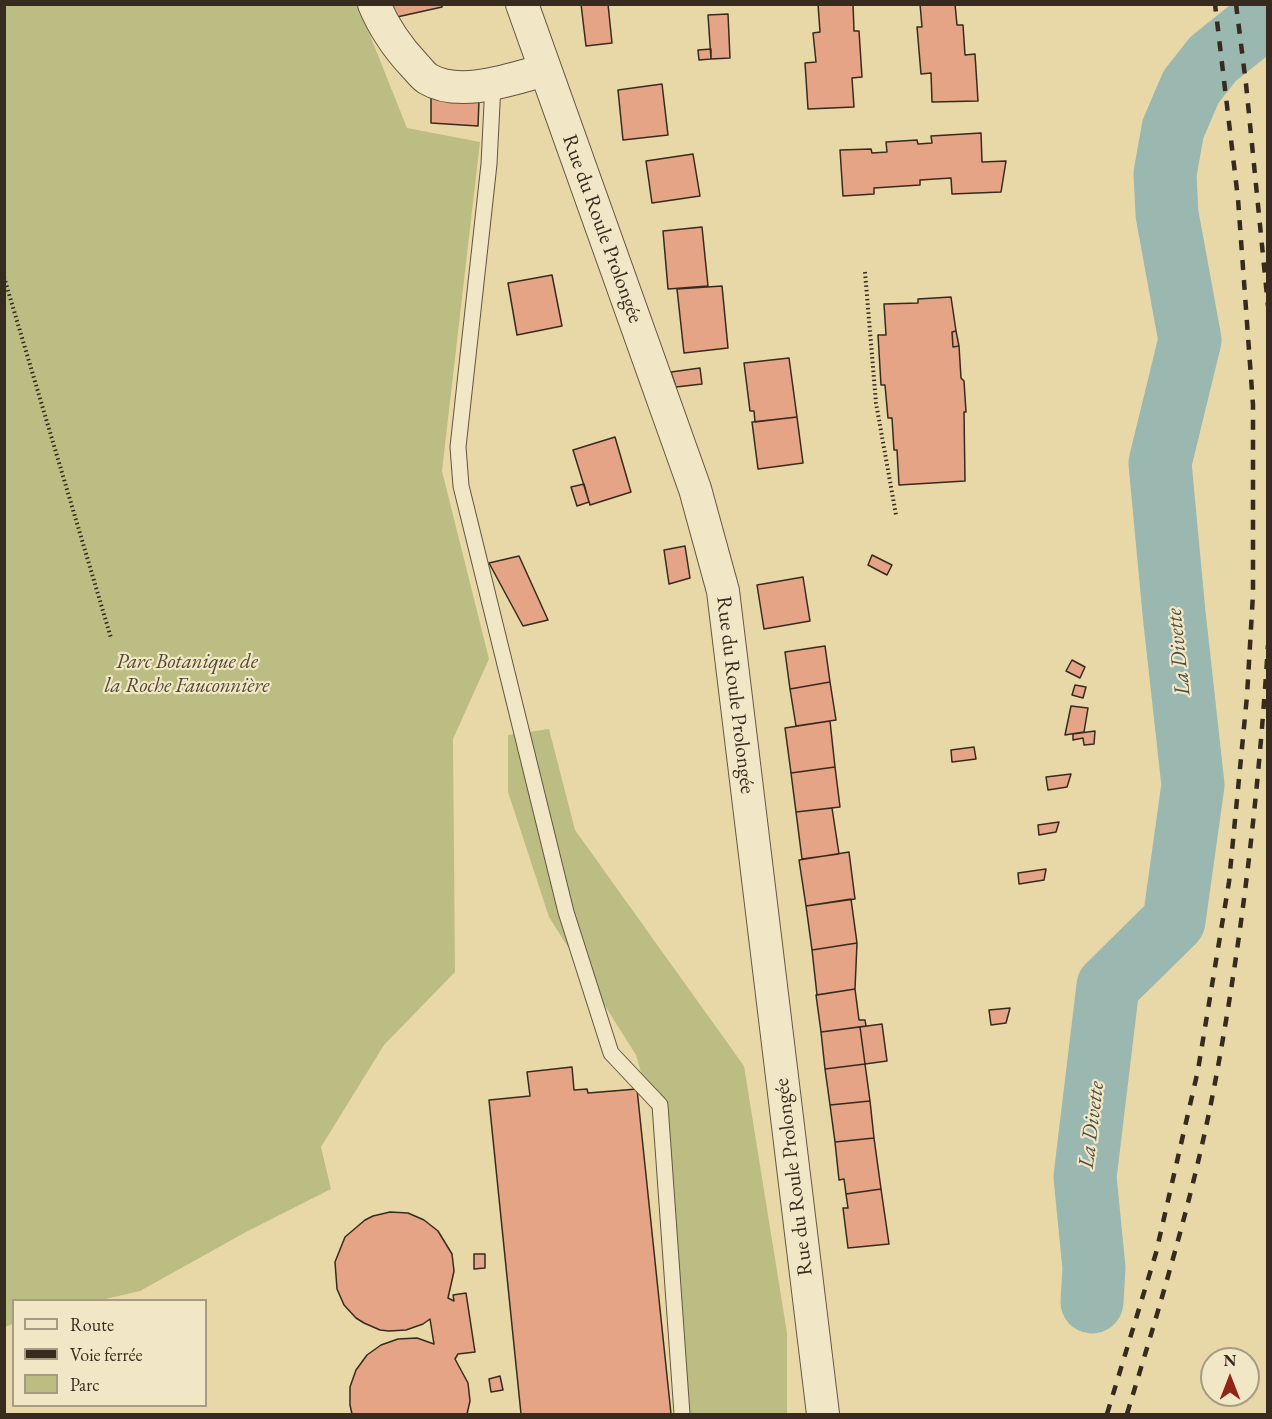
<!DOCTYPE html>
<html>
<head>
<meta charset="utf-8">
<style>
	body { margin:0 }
	#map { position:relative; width:1272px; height:1419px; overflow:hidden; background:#e9d8a7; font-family:"EB Garamond",serif }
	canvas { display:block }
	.frame { position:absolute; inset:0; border:6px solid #362b1e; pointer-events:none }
	.legend { position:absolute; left:12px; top:1299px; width:195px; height:108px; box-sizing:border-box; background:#f1e6c6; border:2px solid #a69b83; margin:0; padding:8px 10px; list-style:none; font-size:18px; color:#362b1e }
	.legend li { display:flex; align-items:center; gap:12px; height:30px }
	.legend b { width:30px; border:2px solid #a69b83 }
	.north { position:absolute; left:1200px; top:1347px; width:60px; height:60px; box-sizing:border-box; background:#f1e6c6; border:2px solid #a69b83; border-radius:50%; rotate:0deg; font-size:16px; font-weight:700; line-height:24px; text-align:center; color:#362b1e }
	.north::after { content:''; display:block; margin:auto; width:21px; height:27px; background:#8f2418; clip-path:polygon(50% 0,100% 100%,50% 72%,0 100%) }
</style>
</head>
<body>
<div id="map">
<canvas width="1272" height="1419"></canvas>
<div class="frame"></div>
<ul class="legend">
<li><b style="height:8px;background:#f1e6c6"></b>Route</li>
<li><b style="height:8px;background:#362b1e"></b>Voie ferrée</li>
<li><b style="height:16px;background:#bcbd83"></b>Parc</li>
</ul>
<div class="north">N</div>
</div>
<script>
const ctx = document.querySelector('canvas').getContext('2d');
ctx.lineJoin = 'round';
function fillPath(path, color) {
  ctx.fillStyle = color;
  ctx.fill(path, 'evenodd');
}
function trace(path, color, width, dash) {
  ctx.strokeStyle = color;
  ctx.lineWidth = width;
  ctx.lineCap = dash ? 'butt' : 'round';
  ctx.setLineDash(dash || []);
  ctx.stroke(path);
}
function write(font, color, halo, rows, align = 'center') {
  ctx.font = font + ' "EB Garamond",serif';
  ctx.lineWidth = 4.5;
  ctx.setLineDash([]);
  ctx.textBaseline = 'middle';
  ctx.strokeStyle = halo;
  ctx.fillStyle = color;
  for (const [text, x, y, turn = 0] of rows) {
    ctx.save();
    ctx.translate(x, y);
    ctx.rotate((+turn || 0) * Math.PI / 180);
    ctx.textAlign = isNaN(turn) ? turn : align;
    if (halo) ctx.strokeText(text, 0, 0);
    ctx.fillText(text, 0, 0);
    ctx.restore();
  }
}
const green = new Path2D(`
	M5,5h353l49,123 73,14 -38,329 47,188 -36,80 2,233 -71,73 -63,102 10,42 -85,43 -106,59 -39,9h-87l-1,24 -8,3z
	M549,729l26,101 169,236 43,267v81h-101l-27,-279 -23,-80 -87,-138 -41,-125v-57z`);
const river = new Path2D(`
	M1092,1302l2,-34 -9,-91 23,-191 66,-65 19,-136 -19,-172 -14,-150 30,-123 -23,-126 -2,-40 8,-45 18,-42 22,-28 55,-44`);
const building = new Path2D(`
	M387,4h55v3l-45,10z
	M581,4h27l4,39 -26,3z
	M818,4h35l1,27h5l3,46 -10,1 2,29 -46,2 -3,-46 11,-1 -3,-29 7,-1z
	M920,4h35l2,21h6l2,30 10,-1 3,47 -46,1 -1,-29 -10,1 -4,-47h5z
	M728,14l2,44 -19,1 -3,-44z
	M711,49v10l-12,1 -1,-10z
	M662,84l6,51 -45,5 -5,-50z
	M431,97l48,3 -1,26 -47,-3z
	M981,133l1,29 24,-1 -5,31 -49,2 -1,-16 -31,2v5l-46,3v6l-31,2 -3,-46 31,-1 1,4 15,-1 -1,-10 31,-2 1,4 14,-1 -1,-7z
	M693,154l7,42 -48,7 -6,-42z
	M702,227l6,59 -40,3 -5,-58z
	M552,275l10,51 -45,9 -9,-52z
	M722,286l6,62 -44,5 -7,-64z
	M951,297l5,34 -4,1 1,15 6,-1 2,32 3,3 2,31h-2l1,69 -66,4 -2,-35h-3l-2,-32h-4l-3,-33h-4l-3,-50h8l-2,-31 34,-1v-4z
	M956,331l3,15 -6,1 -1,-15z
	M789,358l8,59 -42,5 -1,-11h-4l-6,-48z
	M700,368l2,16 -26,3 -5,-15z
	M797,417l6,46 -45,6 -6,-47z
	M615,437l16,55 -41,13 -17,-55z
	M584,484l5,18 -12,4 -6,-19z
	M685,546l5,32 -21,6 -5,-34z
	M872,555l20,10 -5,10 -19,-10z
	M519,556l29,64 -25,6 -34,-63z
	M803,577l7,44 -46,8 -7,-44z
	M825,646l5,36 -40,7 -5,-37z
	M1072,660l13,7 -5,11 -14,-7z
	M830,682l6,38 -40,6 -6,-37z
	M1075,685l11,2 -3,11 -11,-3z
	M1071,706l17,2 -4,24 -19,3z
	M830,721l5,46 -44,6 -6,-45z
	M1095,731l-1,13 -10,1 -1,-7 -10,2v-6z
	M974,747l2,12 -24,3 -1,-12z
	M835,767l5,40 -44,5 -5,-39z
	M1071,774l-4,13 -19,3 -2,-13z
	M832,808l7,46 -37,5 -6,-47z
	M1059,822l-3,10 -17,3 -1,-10z
	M849,852l6,47 -49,7 -7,-46z
	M1046,869l-2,11 -25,4 -1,-11z
	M851,899l6,44 -45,7 -6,-44z
	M857,943l-2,46 -38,6 -5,-45z
	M855,989l4,31h6l1,6 -45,6 -5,-37z
	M1010,1008l-4,15 -15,2 -2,-15z
	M882,1024l5,37 -22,3 -5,-37z
	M860,1027l5,37 -40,5 -4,-37z
	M865,1064l5,37 -40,4 -5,-36z
	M572,1067l2,23 13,-1 1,4 49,-4 34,325h-150l-32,-314 41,-4 -3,-24z
	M870,1101l4,37 -39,4 -5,-37z
	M874,1138l7,51 -35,5 -2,-15 -5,1 -4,-38z
	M881,1189l8,55 -41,4 -5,-40h5l-2,-14z
	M390,1212l18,1 16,7 14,11 14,23 2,17 -6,27 6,3 -1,-6 13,-2 9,59 -17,2 -3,5 13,24 2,18 -3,13h-115l-2,-9v-18l6,-17 11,-15 14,-10 17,-6 19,-1 17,6 -4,-25 -7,5 -17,6 -17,1 -9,-1 -16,-7 -8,-5 -12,-13 -7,-16 -2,-27 10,-25 20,-17 8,-4z
	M474,1254h11v14l-11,1z
	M500,1376l3,14 -12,2 -2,-13z`);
const path = new Path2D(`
	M865,272l11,131 20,112
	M4,277l107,361`);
const lane = new Path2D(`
	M493,84l-4,80 -31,283 3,39 105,426 45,141 49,52 22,309`);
const street = new Path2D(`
	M374,4c10,24 23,43 41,62 4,4 8,10 13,13 32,19 84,0 117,-9
	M522,4l173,485 28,102 100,823`);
const rail = new Path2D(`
	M1236,4l10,80 22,222
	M1107,1414l49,-161 42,-183 31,-188 18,-186 6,-102v-189l-15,-206 -23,-195
	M1127,1414c34,-112 69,-226 90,-342 26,-141 42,-284 51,-427`);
const streetNames = [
	["Rue du Roule Prolongée",602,229,70],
	["Rue du Roule Prolongée",735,695,83],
	["Rue du Roule Prolongée",794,1177,-97]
];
const parkNames = [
	["Parc Botanique de",187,662],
	["la Roche Fauconnière",187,686]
];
const waterNames = [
	["La Divette",1179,652,-96],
	["La Divette",1092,1125,-83]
];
fillPath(green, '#bcbd83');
trace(river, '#9ab8b0', 63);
fillPath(building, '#e5a485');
trace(building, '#362b1e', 1.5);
trace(lane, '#635640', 17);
trace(street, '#635640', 34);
trace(path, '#362b1e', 4, [1.5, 3]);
trace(lane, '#f1e6c6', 15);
trace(street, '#f1e6c6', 32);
trace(rail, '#362b1e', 4.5, [10, 10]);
write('21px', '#362b1e', '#f1e6c6', streetNames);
write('italic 21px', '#514832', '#f1e6c6', parkNames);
write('italic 22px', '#4f4e42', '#f1e6c6', waterNames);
</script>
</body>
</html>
